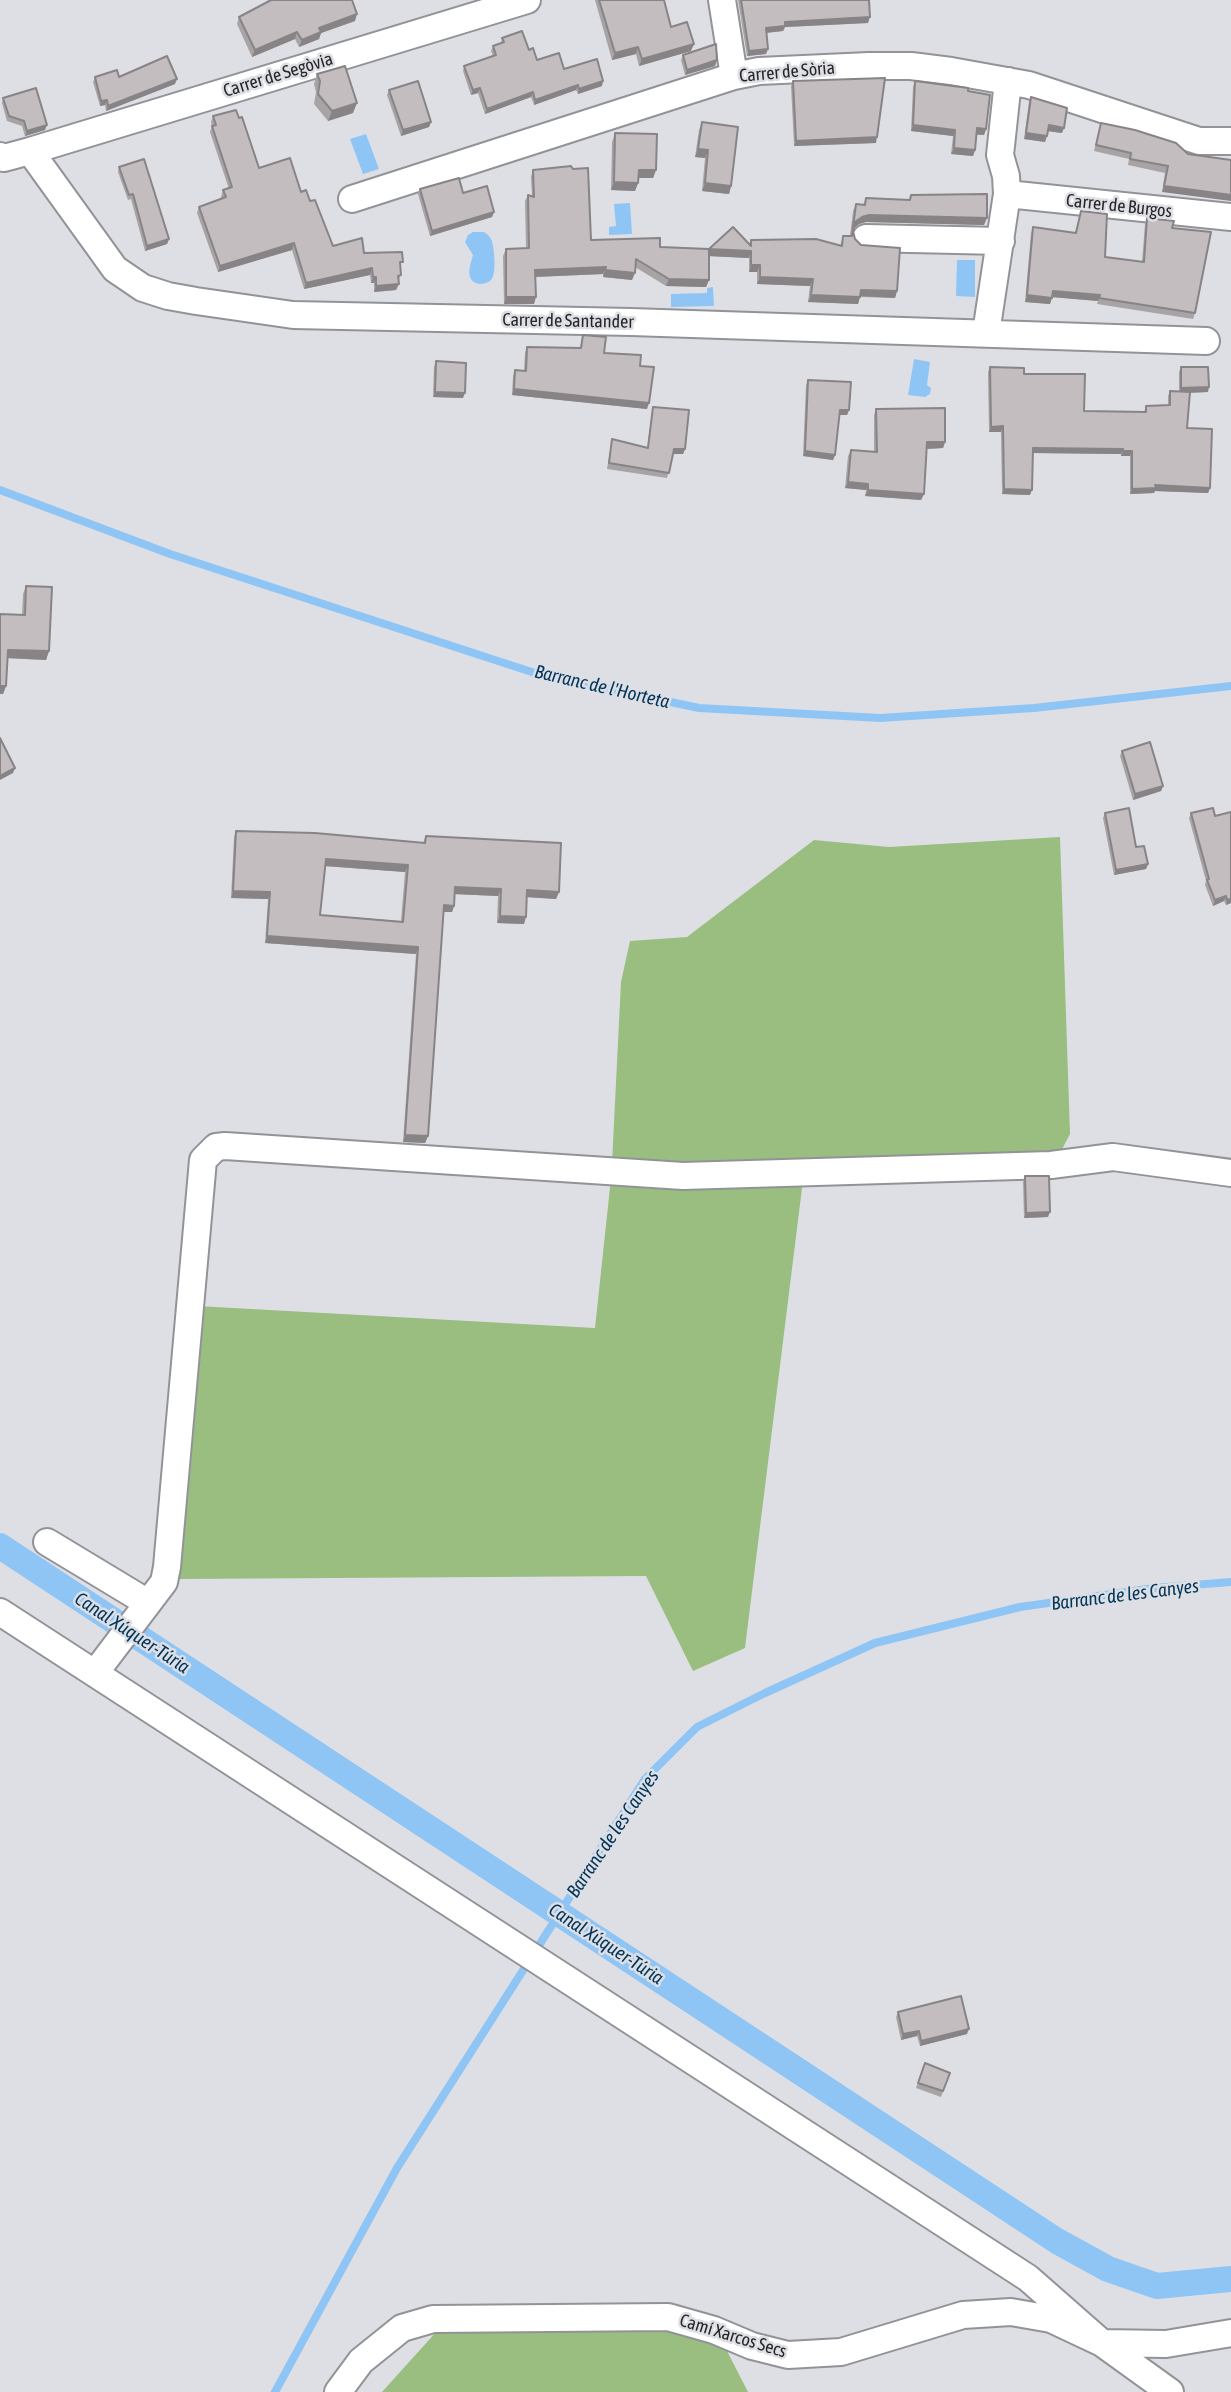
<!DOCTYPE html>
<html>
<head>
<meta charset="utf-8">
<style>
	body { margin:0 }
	canvas { display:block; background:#dedfe4 }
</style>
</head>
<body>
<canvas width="1231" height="2392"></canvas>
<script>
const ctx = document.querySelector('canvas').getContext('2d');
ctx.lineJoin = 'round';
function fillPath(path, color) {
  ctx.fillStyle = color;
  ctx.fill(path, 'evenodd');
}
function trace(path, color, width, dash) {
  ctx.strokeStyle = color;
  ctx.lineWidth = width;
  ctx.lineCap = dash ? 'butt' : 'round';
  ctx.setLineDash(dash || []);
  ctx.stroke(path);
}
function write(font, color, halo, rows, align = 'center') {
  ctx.font = font + ' "Asap Condensed",sans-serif';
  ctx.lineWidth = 5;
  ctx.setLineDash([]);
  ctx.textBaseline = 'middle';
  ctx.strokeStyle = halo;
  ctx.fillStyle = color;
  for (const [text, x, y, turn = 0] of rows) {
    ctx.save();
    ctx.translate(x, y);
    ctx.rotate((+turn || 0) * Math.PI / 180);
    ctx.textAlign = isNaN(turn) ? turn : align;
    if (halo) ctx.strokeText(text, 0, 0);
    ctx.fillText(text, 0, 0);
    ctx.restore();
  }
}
const green = new Path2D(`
	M1060,837l10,297 -12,23 -374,11 -72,-5 9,-181 9,-41 57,-4 127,-97 75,7z
	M611,1178l192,2 -58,468 -52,23 -47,-95 -469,3 20,-273 398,22z
	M663,2330l48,13 16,8 21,41h-366l55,-61z`);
const water = new Path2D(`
	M366,134l13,35 -16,5 -13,-35z
	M630,203l2,31 -23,1v-8l7,-1 -2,-22z
	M473,232h11c4,3 6,4 8,9 2,8 5,33 -1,39 -3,3 -8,4 -11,4 -16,-2 -10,-19 -7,-29l-8,-13 3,-7z
	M957,260h18v37l-19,-1z
	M713,287l1,19 -43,1v-13l36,-1v-5z
	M914,359l16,3 -3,23 4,3 -1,6 -5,3 -17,-2z`);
const stream = new Path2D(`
	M0,490l170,64 371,121 158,33 181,10 154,-10 197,-22
	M275,2392l122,-224 248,-389 52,-52 68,-34 110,-50 145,-36 134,-19 77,-6`);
const canal = new Path2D(`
	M0,1546l1057,695 51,28 49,17 74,-7`);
const minor = new Path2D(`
	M722,0l12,76
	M30,151l85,118 28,19 25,8 28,5 97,14 338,7 575,19
	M0,156l4,2 26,-7 497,-151
	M1007,194l224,23
	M352,199l382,-123 25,-5 110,-5h42l40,5 78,14 170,56h32
	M866,238l135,3
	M986,333l21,-139 -1,-18 -6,-21 8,-74
	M47,1542l101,61
	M0,1612l1028,666 74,65 64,1 65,-11
	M95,1673l69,-91 3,-15 36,-407 13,-13 9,-1 458,30 368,-11 62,-8 118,16
	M338,2392l23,-31 41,-33 31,-9 235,-2 46,13 38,16 36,9 53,-3 122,-37 48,-3 40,7 51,24 68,49`);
const wall = new Path2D(`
	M595,0h69l7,27 20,24 -52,15 -3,-12 -24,6z
	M738,0h131l-1,23 -83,4 -2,4 -17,2v21l-19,2z
	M353,3l2,18 -34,12 -2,6 -20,8 -4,-8 -43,18 -15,-33 2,-7z
	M502,38l27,12 8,10 27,9 38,17 -24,8 -2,-4 -42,15 -3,-8 -46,17 -7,-21 -7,2 -8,-24 1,-5 29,-10 -2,-5 2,-5 8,-2z
	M683,55l34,5 -2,6 -30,9 -4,-15z
	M317,74l36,39 -25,8 -14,-17 2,-12 -2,-8z
	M95,77h24l56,7 -69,27 -1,-6 -5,1 -7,-24z
	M793,81l83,62 -82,3 -3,-60z
	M915,81l53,10 18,38 -2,6h-7l-2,15 -2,6 -22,-2 2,-18 -42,-5 2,-44z
	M389,90l42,32 -2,5 -28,9 -14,-41z
	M1031,97l31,36 -14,-2 -3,11 -21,-3 5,-37z
	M3,98l42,32 -20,6 -3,-10 -15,-5 -5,-18z
	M213,116l46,52 42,24 9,9 23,45 31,7 37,15 -2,14 -3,8 -22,2v-9h-3l-1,-8 -66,14 -12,-39 -74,22 -21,-59 2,-6 23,-8 -1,-2 2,-7 6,-1 -19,-57 2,-6 -1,-4z
	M702,122l29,64 -2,8 -27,-3 3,-33 -10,-1 4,-27z
	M1101,123l87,31 -26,38 3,-19 -37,-8 1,-6 -35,-8z
	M615,133l41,37 -3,8h-14l-1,5 -3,8 -24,-1 1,-48z
	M119,167l50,72 -2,5 -22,7 -14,-52 -3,1 -10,-28z
	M533,170l58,70 69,7 49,2 40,-5 2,-4 89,6 3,-10h7l3,-25 3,-7 7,1 3,-7 43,2 2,-5 73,30 -118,-3 -7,2 -5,5 -1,2 2,8 42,52 -2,7 -35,-1 -2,7 -50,-2 2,-16 -53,-2v-12h-8v-14l-40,-2v24l-3,7 -40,-1 -31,-19 -3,13 -29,-3v-3l-67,3 -2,27h-30l-1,-48 3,-7 20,-1 -1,-47 3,-6 4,1 -1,-19z
	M420,189l43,4 31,19 -2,5 -62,19 -12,-42z
	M1081,211l24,46 37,5 3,-38 2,-6 48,95 -2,6 -96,-15 1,-3 -46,-4 -2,7 -25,-2 6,-69 2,-6 42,6z
	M583,335l21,18 36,13 7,43 -135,-14 1,-19 2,-6 9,1 1,-18 2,-6 53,1z
	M436,361l27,37 -30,-1 1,-30z
	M990,367l34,7 60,37 60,1 2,-6 22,-1v-9l2,-5h9v-19l2,-5 27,25 -18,1 -3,35 23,60 -2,5 -53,-2 -1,2 -24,1v-38h-9v-2l-88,-1 -3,42 -28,-1 -1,-62h-12l-1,-60z
	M808,380l41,30 -2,5h-8l-4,40 -2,5 -30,-4 3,-71z
	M653,407l32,42 -2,5h-10l-6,24 -60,-9 4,-25 1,-5 35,9 5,-36z
	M876,409l69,33 -2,6 -16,1 -3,45 -3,6 -56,-4 1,-6 -21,-2 3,-32 3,-6 23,2v-37z
	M26,586l23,65 -3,9 -38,-2 -2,28 -3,8 -3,-80 22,1 1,-21z
	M1122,751l41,35 -2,5 -28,9 -13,-44z
	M1231,812v91l-5,2 -2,-4 -11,5 -8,-21 1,-4 -17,-63 2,-5 24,3z
	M1105,813l31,34 12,17 -2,5 -32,6 -11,-57z
	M236,831l187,12 3,-7 133,56 -3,7 -29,-2 -3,27 -27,-1 1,-27 -43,-2 -1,12 -2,6h-9l-15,224 -3,7 -22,-1 13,-188 -151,-11 3,-44 -37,-1 3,-61zM325,866l80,6 -4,49 -81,-6z
	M1025,1176l23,41 -24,1 -1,-36z
	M898,2012l69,22 -47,12 -3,-10 -16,4 -5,-23z
	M925,2063l25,10 -9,24 -25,-9z`);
const shadedWall = new Path2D(`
	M357,14l-2,7 -34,12 -2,6 -20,8 3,-7 17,-12z
	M870,17l-2,6 -83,4 -2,4 -19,2 2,-5 19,-6z
	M297,32l-2,7 -43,18 3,-7z
	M694,44l-3,7 -52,15 3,-7z
	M638,47l-2,7 -24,6 3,-7z
	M768,49l-2,5 -19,2 2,-5z
	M717,60l-2,6 -30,9 2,-5z
	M177,79l-2,5 -69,27 2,-5z
	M603,81l-1,5 -24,8 1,-5z
	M578,85l-2,5 -42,15 1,-5z
	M480,88l-2,5 -7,2 2,-5z
	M533,92l-2,5 -46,17 2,-5z
	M107,100l-2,5 -5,1 1,-5z
	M357,103l-4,10 -25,8 4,-10z
	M431,122l-2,5 -28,9 2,-6z
	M47,125l-2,5 -20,6 2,-5z
	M913,125l42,5 -2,6 -42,-5z
	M1049,125l15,3 -2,5 -15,-2z
	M977,128l9,1 -2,6 -9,-1z
	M1026,133l21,3 -2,6 -21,-3z
	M877,137l-1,6 -82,3 2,-5z
	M954,148l21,2 -2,6 -22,-2z
	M698,149l10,1 -3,8 -10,-1z
	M639,170h17l-3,8h-17z
	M614,182l24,1 -3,8 -24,-1z
	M705,183l26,3 -2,8 -27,-3z
	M1164,186l67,9v6l-69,-9z
	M494,212l-2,5 -62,19 2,-5z
	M869,215l118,3 -3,7 -118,-3 -7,2 -6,5 2,-7 7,-5z
	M169,239l-2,5 -22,7 2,-5z
	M294,243l-2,7 -74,22 2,-6z
	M709,249l42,2 -2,7 -42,-2z
	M751,265h9l-3,7h-8z
	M606,267l-3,7 -70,3 2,-7z
	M372,268l-2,7 -66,14 2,-6z
	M605,270l30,3 -3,7 -29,-3z
	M373,277h3l-2,6h-3z
	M760,277l53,2 -3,7 -53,-2z
	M669,279l40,1 -3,7 -40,-1z
	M399,284l-3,6 -22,2 2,-6z
	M861,290l36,1 -2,7 -36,-2z
	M1053,291l47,4 -2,6 -47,-4z
	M811,295l49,2 -2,7 -50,-2z
	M1027,295l25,3 -2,6 -25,-2z
	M506,297h30l-2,7h-30z
	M1209,387l-1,5 -29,1 2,-5z
	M514,389l135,14 -2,6 -135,-14z
	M435,392l30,1 -2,5 -30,-1z
	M840,410h9l-2,5h-9z
	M1003,426l-2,6h-12l2,-5z
	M927,442h18l-2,6 -18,1z
	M1033,448l90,1 -2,5 -90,-1z
	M674,449h11l-2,5h-10z
	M805,451l30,4 -2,5 -30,-4z
	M1123,451h9l-2,5h-9z
	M848,482l20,2 -2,6 -21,-2z
	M1155,485l55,3 -2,5 -53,-2 -1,2 -24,1 2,-5z
	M1004,489l28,1 -2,5 -28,-1z
	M868,490l56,4 -3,6 -56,-4z
	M8,650l41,1 -3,9 -41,-2z
	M0,686h6l-3,8h-3z
	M15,768l-2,5 -13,7v-4z
	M1163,786l-2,5 -28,9 2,-6z
	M326,859l82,6 -3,7 -81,-6z
	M1148,864l-2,5 -32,6 2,-5z
	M455,887l46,2 -3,7 -46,-2z
	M527,890l32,2 -3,7 -31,-2z
	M233,891l37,1 -2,7 -37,-1z
	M1226,896l-2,5 -11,5 2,-6z
	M1231,899v4l-5,2 1,-5z
	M444,905l10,1 -2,6h-11z
	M500,916l26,1 -2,7 -27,-1z
	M267,936l151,11 -2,7 -151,-11z
	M405,1135l23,1 -3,7 -22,-1z
	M1050,1212l-2,5 -24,1 2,-5z
	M969,2029l-2,5 -47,12 1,-5z
	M919,2031l-2,5 -16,4 2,-6z`);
const building = new Path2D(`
	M271,0h81l5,14 -38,14 2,4 -19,8 -5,-8 -42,18 -16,-33z
	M599,0h65l7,27 16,-5 7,22 -52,15 -4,-12 -23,6z
	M741,0h128l1,17 -85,5v4l-19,2 2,21 -19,2z
	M522,31l7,19 4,-2 4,12 22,-7 5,16 33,-10 6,22 -24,8 -1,-4 -43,15 -2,-8 -46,17 -7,-21 -7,2 -9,-24 32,-11 -3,-9 11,-4 -2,-4z
	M716,44l1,16 -30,10 -4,-15z
	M167,56l10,23 -69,27 -1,-6 -6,1 -6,-24 22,-7 2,7z
	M345,66l12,37 -25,8 -14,-17 2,-13 -3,-7z
	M885,78l-8,59 -81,4 -3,-60z
	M418,81l13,41 -28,8 -14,-40z
	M915,81l53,7v3l22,4 -4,34 -9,-1 -2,22 -21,-2 1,-18 -42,-5z
	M36,88l11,37 -20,6 -3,-10 -15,-5 -6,-18z
	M1031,97l36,11 -3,20 -15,-3 -2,11 -21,-3z
	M236,110l3,8 3,-1 17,51 31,-10 11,34 5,-2 4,11 5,-1 18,46 29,-8 2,15 38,-1 1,10h-3l1,13 -3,1 1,8 -23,2v-9h-3l-1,-9 -66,15 -12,-40 -74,23 -21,-59 27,-10 -3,-7 9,-3 -20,-61 4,-1 -3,-9z
	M702,122l36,5 -7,59 -26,-3 3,-33 -10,-1z
	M1101,123l34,7 41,13 12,11 43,6v35l-67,-9 4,-20 -38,-7 1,-6 -35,-8z
	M615,133l42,1 -1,36h-17l-1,13 -24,-1z
	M144,159l25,80 -22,7 -14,-52 -4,1 -10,-28z
	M571,166l2,3 15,-1 3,72 69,-2v9l49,2 24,-22 18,19v-6l65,-1 26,7 1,-10h9l4,-32 9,1 1,-7 44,2 1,-5 76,-1v24l-118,-3 -7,2 -7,5 -2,9 2,8 6,6 39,3 -3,43 -36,-1 -1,7 -49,-2 2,-16 -53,-2v-12h-9v-14l-42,-2v31l-40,-1 -33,-20 -1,14 -30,-3 1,-3 -71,3 1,27h-30v-48l23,-1 -1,-53 6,2 -1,-27z
	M459,178l4,15 24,-7 7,26 -62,19 -12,-42z
	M1081,211l26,3 -2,43 39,5 3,-44 27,3 -2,7 39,4 -16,81 -96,-15 1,-3 -47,-4 -1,7 -25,-3 6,-68 43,6z
	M583,335l23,2 -2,16 37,2 -1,11 14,1 -5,36 -135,-14 1,-19 11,1 1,-24 54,1z
	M436,361l30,2 -1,30 -30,-1z
	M990,367l34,1v6h61l-1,37 62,1v-6l24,-1v-14l20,1 -3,36 25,1 -2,59 -55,-3 1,3 -24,1v-38h-9v-2l-90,-1 -1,42 -28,-1 -1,-63 -12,1z
	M1181,367h27l1,20 -28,1z
	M808,380l43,2 -2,28h-9l-5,45 -30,-4z
	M653,407l36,3 -4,39h-11l-5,24 -60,-10 3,-24 36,9z
	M945,408v34h-18l-3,52 -56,-4v-6l-20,-2 3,-32 26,2 -1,-43z
	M26,586l26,1 -3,64 -41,-1 -2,36h-6v-72l25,1z
	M0,738l15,30 -15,8z
	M1150,742l13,44 -28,8 -13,-43z
	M1129,808l7,39 8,-1 4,18 -32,6 -11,-57z
	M1213,808l2,8 16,-4v87l-4,1 -1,-4 -11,4 -8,-20 2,-1 -18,-66z
	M236,831l79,2 110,10 1,-7 135,7 -2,49 -32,-2 -1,27 -26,-1 1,-27 -46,-2 -1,19 -10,-1 -16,231 -23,-1 13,-188 -151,-11 3,-44 -37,-1zM326,859l82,6 -5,57 -83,-7z
	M1025,1176h24l1,36 -24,1z
	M961,1996l8,33 -48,12 -2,-10 -16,3 -5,-22z
	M925,2063l25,10 -7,18 -25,-8z`);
const streetNames = [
	["Carrer de Sòria",787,72,-5],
	["Carrer de Segòvia",278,75,-17],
	["Carrer de Burgos",1119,206,6],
	["Carrer de Santander",568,321,1],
	["Camí Xarcos Secs",733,2336,17]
];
const waterNames = [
	["Barranc de l'Horteta",602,687,13],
	["Barranc de les Canyes",1125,1595,-7],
	["Canal Xúquer-Túria",132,1633,33],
	["Barranc de les Canyes",613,1834,-56],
	["Canal Xúquer-Túria",606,1944,33]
];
fillPath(green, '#99be7f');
fillPath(water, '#8fc5f5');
trace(stream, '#8fc5f5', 8);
trace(canal, '#8fc5f5', 26);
trace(minor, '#929398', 30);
trace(minor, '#fff', 26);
fillPath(wall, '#a8a3a4');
fillPath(shadedWall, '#888486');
fillPath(building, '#c3bdbf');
trace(building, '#888486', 2);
write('18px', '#262628', '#dedfe4', streetNames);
write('italic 19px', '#00355a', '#dedfe4', waterNames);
</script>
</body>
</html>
